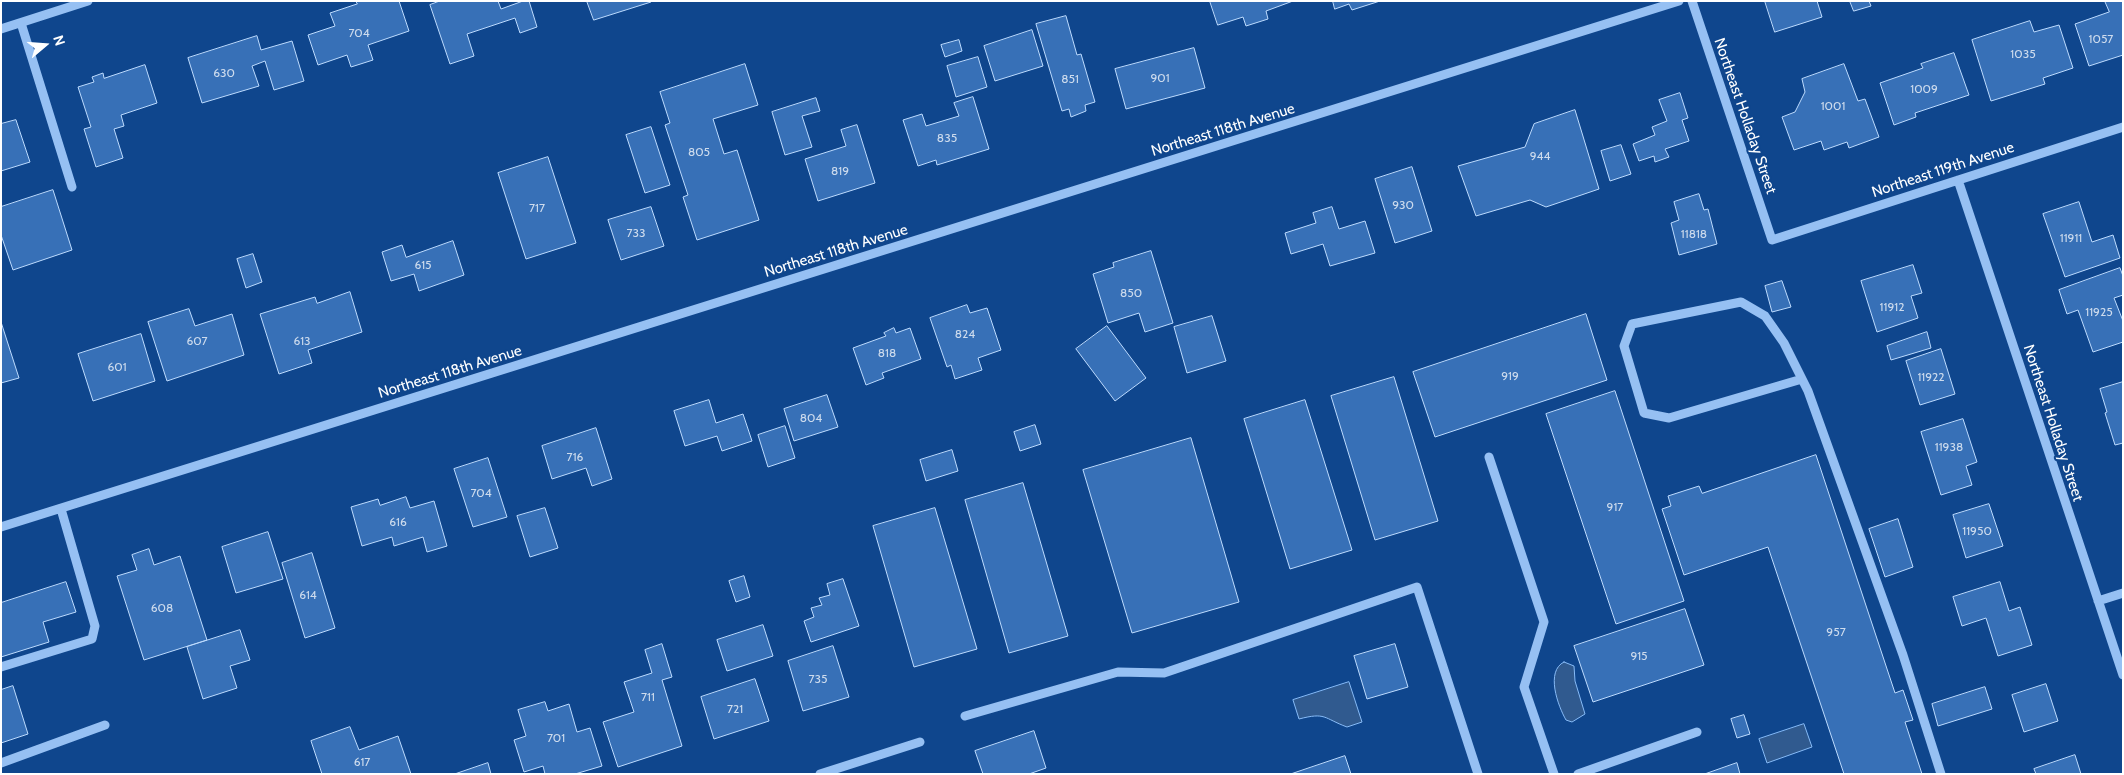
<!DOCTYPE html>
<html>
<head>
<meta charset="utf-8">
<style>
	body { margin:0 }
	#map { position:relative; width:2124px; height:775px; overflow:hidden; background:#0f468d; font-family:Cabin,sans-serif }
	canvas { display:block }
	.frame { position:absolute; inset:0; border:2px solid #fff; pointer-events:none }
	.north { position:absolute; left:20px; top:20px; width:50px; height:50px; -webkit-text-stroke:4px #0f468d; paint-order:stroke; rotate:72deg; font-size:14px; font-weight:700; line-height:20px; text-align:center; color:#fff }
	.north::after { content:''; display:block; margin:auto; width:18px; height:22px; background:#fff; clip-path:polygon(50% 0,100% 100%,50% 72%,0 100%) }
</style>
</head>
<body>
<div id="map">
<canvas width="2124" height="775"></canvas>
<div class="frame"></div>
<div class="north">N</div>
</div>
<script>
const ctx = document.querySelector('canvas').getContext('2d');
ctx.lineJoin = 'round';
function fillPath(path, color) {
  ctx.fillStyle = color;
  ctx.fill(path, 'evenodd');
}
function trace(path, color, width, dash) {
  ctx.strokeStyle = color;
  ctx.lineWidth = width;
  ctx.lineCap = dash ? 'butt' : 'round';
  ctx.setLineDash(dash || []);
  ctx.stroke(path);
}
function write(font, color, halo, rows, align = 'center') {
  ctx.font = font + ' Cabin,sans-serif';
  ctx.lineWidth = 4;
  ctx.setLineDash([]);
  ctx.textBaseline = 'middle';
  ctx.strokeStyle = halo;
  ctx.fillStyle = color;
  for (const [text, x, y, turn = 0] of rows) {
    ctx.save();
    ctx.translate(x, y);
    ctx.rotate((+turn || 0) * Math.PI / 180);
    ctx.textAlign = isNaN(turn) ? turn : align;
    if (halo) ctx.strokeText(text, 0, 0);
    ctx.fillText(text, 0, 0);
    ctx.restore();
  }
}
const water = new Path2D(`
	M1564,662l10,4 1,15 10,33 -13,8 -6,-2c-8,-14 -21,-49 -2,-58z
	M1349,682l13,40 -15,5c-24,-9 -21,-15 -48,-8l-6,-19z
	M1804,724l8,23 -45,16 -8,-24z`);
const building = new Path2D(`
	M356,1h43l10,30 -41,14 5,15 -22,7 -4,-12 -29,10 -10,-30 27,-9 -5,-13 27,-9z
	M440,1h58l3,8 22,-8h6l8,26 -17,6 -5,-15 -48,16 7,22 -24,8 -20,-59z
	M587,1h64v1l-57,18z
	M1210,1h83l-27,10 2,8 -22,7 -3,-9 -25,8z
	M1333,1h47l-28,9 -3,-6 -14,5z
	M1765,1h52l5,16 -47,15z
	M1850,1h19l2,5 -17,5z
	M2105,1h18v54l-34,11 -14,-42 34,-12z
	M1066,16l11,39 4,-1 14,48 -10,3 1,6 -15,6 -2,-8 -7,2 -26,-87z
	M2030,21l4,11 25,-7 14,43 -30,10 2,6 -54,17 -19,-61z
	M1032,30l11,36 -48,15 -11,-35z
	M257,36l4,14 31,-9 12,40 -30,9 -9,-29 -13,5 7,20 -57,17 -14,-45z
	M959,40l3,11 -17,6 -4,-12z
	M1194,48l11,40 -79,21 -11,-40z
	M1954,53l15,42 -54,18 1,4 -22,8 -14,-42 43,-15 -2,-4z
	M978,57l9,30 -31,10 -9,-31z
	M745,64l13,41 -45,14 11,35 13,-4 22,70 -62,20 -14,-43 5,-2 -23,-70 5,-2 -10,-31z
	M1844,64l14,37 7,-2 14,38 -30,11 -2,-6 -23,8 -3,-9 -27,9 -12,-33 13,-5 10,-20 -3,-13z
	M145,65l12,38 -36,12 3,11 -10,3 9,29 -27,9 -12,-38 7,-2 -13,-40 16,-5 -2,-5 11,-4 1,5z
	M1680,93l8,25 -6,2 7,21 -24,8 4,8 -14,5 -1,-6 -15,5 -6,-17 22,-9 -3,-8 15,-6 -8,-21z
	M973,97l16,52 -52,16 -1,-5 -18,6 -15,-46 19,-6 4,12 33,-10 -5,-13z
	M816,98l4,13 -18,5 10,31 -27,8 -13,-43z
	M1575,110l24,79 -53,18 -16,-7 -54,16 -18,-50 67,-19 9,-23z
	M16,120l14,42 -29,9v-47z
	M857,125l18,58 -57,18 -13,-42 41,-13 -5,-16z
	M651,127l19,58 -25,8 -19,-58z
	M1621,145l10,29 -21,7 -9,-30z
	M548,157l28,86 -50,16 -28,-86z
	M1412,167l20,64 -37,12 -20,-64z
	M53,190l19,60 -59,20 -12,-35v-28z
	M1699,194l5,16 4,-1 9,35 -38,11 -8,-32 8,-3 -5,-18z
	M2079,202l13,40 21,-7 7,23 -55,19 -22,-63z
	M651,207l13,39 -43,14 -13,-40z
	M1332,207l7,22 26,-8 10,32 -45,13 -7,-22 -32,10 -6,-21 31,-10 -3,-10z
	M453,241l11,34 -45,16 -5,-17 -23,7 -9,-29 20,-7 4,12z
	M1151,251l22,72 -28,9 -6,-19 -31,10 -15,-49 21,-7 -1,-4z
	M253,254l9,28 -16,6 -9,-29z
	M1913,265l9,28 -11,3 7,22 -41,14 -16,-51z
	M2120,268l3,8v19l-9,3 9,23v21l-30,10 -15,-42 -11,4 -8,-24z
	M1782,281l9,26 -19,5 -7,-26z
	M350,292l12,40 -54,18 4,13 -33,11 -19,-60 55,-17 2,6z
	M967,305l3,8 17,-5 14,42 -23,8 4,12 -27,9 -4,-14 -4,2 -17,-49z
	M189,309l6,17 37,-12 12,41 -77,26 -19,-59z
	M1586,314l21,66 -172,57 -22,-65z
	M1212,316l14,45 -39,12 -13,-46z
	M1,322l18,56 -18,5z
	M1107,326l39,52 -31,23 -39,-52z
	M894,328l2,5 14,-5 11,31 -39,14 2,5 -18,7 -13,-37 33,-12 -2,-3z
	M1927,332l4,16 -40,12 -4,-14z
	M141,334l14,47 -62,20 -15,-47z
	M1941,349l14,45 -35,11 -14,-44z
	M1394,377l44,144 -63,19 -44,-144z
	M2123,382v61l-8,2 -10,-32 2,-1 -7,-23z
	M1615,391l69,210 -68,23 -70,-210z
	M827,395l11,32 -44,14 -10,-32z
	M709,400l7,23 27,-9 9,27 -30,10 -5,-15 -32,10 -11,-35z
	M1305,400l47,150 -62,19 -46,-150z
	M1963,419l14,43 -11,4 6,19 -31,10 -20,-63z
	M1035,425l6,19 -21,7 -6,-19z
	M785,426l10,32 -27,9 -10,-32z
	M596,428l16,51 -20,7 -6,-18 -34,11 -10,-33z
	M1191,438l48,164 -107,31 -49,-163z
	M952,450l6,21 -32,10 -6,-21z
	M1816,455l79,238 8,-3 10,30 -8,2 17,52h-78l-76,-227 -84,28 -22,-66 9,-3 -3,-10 31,-10 3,7z
	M488,458l19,59 -34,10 -19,-58z
	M1023,483l45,153 -59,17 -44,-153z
	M406,497l4,11 24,-7 13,45 -20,6 -4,-15 -29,9 -2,-9 -30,9 -11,-39 27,-8 2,6z
	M1989,504l14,42 -37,12 -13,-43z
	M545,508l13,40 -28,9 -13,-41z
	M935,508l42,141 -63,18 -41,-141z
	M1898,519l15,48 -28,10 -16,-48z
	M268,532l15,47 -47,14 -14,-46z
	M149,549l5,16 26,-9 27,84 -63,20 -27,-84 20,-6 -5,-15z
	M312,553l23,75 -30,10 -23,-75z
	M744,576l6,21 -14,5 -7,-21z
	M843,579l16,47 -48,16 -7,-21 10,-4 -3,-9 11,-3 -3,-7 11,-3 -3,-11z
	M66,582l10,30 -33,10 6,20 -48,15v-54z
	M2000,582l9,29 11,-4 12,38 -34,11 -12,-38 -24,8 -9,-29z
	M1685,609l19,56 -111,37 -19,-56z
	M763,625l10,31 -46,15 -10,-31z
	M240,630l10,30 -20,6 7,22 -34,11 -16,-52z
	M662,644l10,33 -10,3 20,66 -64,21 -15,-45 31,-10 -10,-30 28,-9 -7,-23z
	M1395,644l13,43 -41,12 -13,-43z
	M833,646l16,51 -46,14 -15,-50z
	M755,679l14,42 -55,18 -13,-42z
	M2046,684l12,37 -34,11 -12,-37z
	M13,686l15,48 -27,9v-53z
	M1985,687l7,22 -54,17 -6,-22z
	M545,702l3,9 21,-7 8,28 13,-4 12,38 -27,8h-30l-2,-8 -19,6 -10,-32 12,-4 -8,-26z
	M1744,715l6,19 -13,4 -6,-19z
	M350,727l9,23 39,-14 13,38h-89l-11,-33z
	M1034,731l12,37 -17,6h-46l-8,-23z
	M2075,755l6,19h-45l-2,-5z
	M1345,756l6,18h-60z
	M488,763l3,11h-36z
	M1737,763l3,11h-35z`);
const minor = new Path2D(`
	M1692,1l80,239 351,-113
	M21,23l51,164
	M1,29l87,-28
	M1958,180l165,495
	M1802,379l-133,39 -25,-5 -20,-67 8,-22 109,-22 24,14 19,27 24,48 95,264 38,119
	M1489,457l55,165 -20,65 30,87
	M1,527l1678,-526
	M2098,601l25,-8
	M1,667l91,-28 3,-13 -34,-117
	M965,716l153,-44 46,1 253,-86 61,187
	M1,763l104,-38
	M820,774l100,-32
	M1578,774l119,-42`);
const numberNames = [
	["704",359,33],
	["1057",2101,39],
	["1035",2023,54],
	["630",224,73],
	["901",1160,78],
	["851",1070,79],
	["1009",1924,89],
	["1001",1833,106],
	["835",947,138],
	["805",699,152],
	["944",1540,156],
	["819",840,171],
	["930",1403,205],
	["717",537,208],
	["733",636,233],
	["11818",1694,234],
	["11911",2071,238],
	["615",423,265],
	["850",1131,293],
	["11912",1892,307],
	["11925",2099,312],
	["824",965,334],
	["607",197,341],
	["613",302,341],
	["818",887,353],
	["601",117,367],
	["919",1510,376],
	["11922",1931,377],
	["804",811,418],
	["11938",1949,447],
	["716",575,457],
	["704",481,493],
	["917",1615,507],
	["616",398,522],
	["11950",1977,531],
	["614",308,595],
	["608",162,608],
	["957",1836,632],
	["915",1639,656],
	["735",818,679],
	["711",648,697],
	["721",735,709],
	["701",556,738],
	["617",362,762]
];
const streetNames = [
	["Northeast Holladay Street",1745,116,71],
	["Northeast 118th Avenue",1223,130,-17],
	["Northeast 119th Avenue",1943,170,-18],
	["Northeast 118th Avenue",836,251,-17],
	["Northeast 118th Avenue",450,372,-17],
	["Northeast Holladay Street",2053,423,72]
];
fillPath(water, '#305a8f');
trace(water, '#87bbf7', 1);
fillPath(building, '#3770b7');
trace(building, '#bddbfe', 1);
trace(minor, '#96c0f3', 9);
write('12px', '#cddbed', null, numberNames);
write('15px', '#fff', '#0f468d', streetNames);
</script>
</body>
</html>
